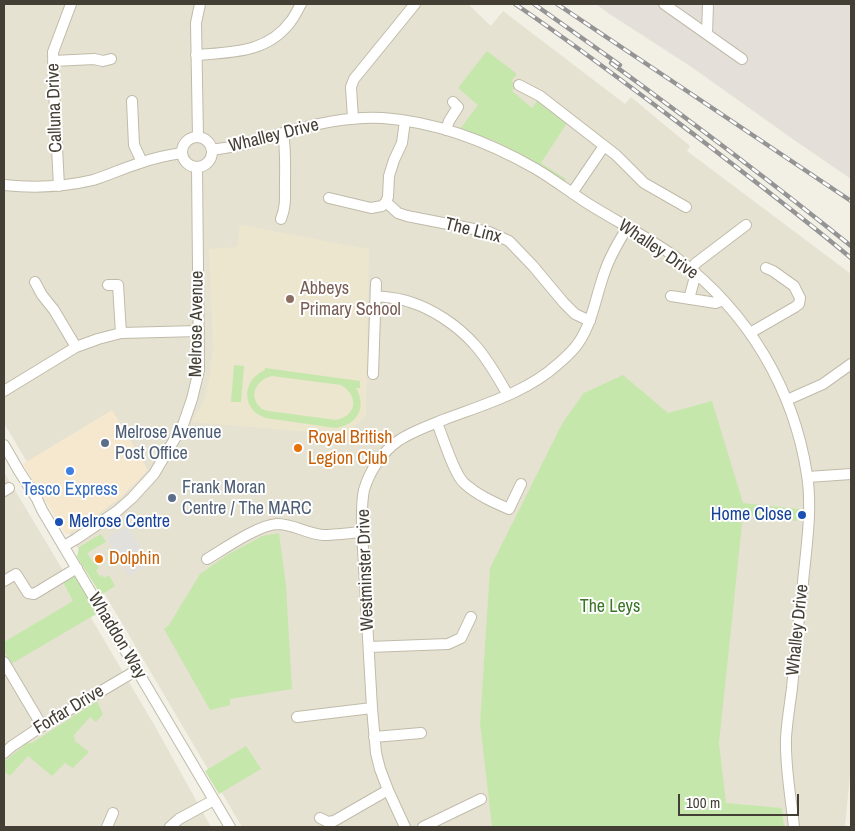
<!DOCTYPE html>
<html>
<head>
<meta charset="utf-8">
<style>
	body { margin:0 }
	#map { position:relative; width:855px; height:831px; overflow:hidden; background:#f2efe4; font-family:"Archivo Narrow",sans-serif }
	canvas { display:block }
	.frame { position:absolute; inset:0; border:5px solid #443f34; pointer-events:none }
	.scale { position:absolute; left:678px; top:794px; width:121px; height:22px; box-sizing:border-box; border:2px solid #443f34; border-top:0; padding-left:6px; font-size:15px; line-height:18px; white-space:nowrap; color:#443f34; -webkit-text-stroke:4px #fff; paint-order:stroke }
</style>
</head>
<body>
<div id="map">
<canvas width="855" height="831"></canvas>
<div class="frame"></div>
<div class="scale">100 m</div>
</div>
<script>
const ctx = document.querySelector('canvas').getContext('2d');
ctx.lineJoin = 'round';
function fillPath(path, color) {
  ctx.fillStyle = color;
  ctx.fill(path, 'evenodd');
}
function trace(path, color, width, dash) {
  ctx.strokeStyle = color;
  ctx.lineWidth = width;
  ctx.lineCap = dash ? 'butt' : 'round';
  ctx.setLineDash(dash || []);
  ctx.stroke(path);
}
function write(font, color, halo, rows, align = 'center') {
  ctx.font = font + ' "Archivo Narrow",sans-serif';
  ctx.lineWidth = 4;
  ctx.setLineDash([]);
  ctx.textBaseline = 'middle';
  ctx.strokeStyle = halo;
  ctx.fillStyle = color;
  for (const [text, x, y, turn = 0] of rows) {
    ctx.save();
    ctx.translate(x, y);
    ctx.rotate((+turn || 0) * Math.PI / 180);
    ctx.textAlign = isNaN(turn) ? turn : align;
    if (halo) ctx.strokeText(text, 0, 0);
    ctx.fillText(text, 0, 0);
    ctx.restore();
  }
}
const residential = new Path2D(`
	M4,4h464l23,22 12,-15 122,93 6,-7 59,49 -3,5 164,123v490l-6,63h-603l-238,-404z
	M4,472l60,100 92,156 55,99h-207z`);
const commercial = new Path2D(`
	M112,410l36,60 -28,28 -36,27 -18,10 -43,-71z`);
const industrial = new Path2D(`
	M596,4h255v175l-54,-37 -107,-76 -82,-53z`);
const education = new Path2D(`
	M240,225l129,24 -3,166 -20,20 -154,-13 12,-22 5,-20 4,-30 -4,-101 28,-2z`);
const green = new Path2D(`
	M487,51l30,23 -5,6 3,7 -3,4 20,17 5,-7 30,22 -26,40 25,16 -1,3 -37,-24 -33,-17 -35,-12 18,-24 -20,-17z
	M234,365l10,1 -3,36h-10z
	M265,368l95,13v7h-4c11,19 2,37 -21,40l-69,-10c-5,-2 -10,-4 -13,-8 -12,-15 -4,-33 12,-40zM272,376l69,9c18,11 16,31 -5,35l-67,-9c-3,-1 -6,-1 -8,-3 -14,-12 -4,-29 11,-32z
	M623,375l45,38 44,-12 31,102 56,6 -2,12 -54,-6 -24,228 7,60 56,5 2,19h-292l-12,-104 10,-155 73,-146 21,-29z
	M279,533l7,53 6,103 -62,10v6l-20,5 -46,-81 5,-4 31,-51 27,-19 35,-19z
	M101,534l5,8 -19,11 6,9h2l4,6 -3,2 4,7 2,-2 2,3 5,-3 6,11 -14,9 -24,-38 2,-10z
	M75,574l23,39 -87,51 -7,-13v-9l69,-41 -10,-19z
	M97,701l6,13 -7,8 -6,-5 -16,18 1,6 14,11 -16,16 -8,-5 -13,13 -24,-20 -18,20 -6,-5v-9l23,-19h5z
	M246,746l15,23 -42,25 -14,-23z`);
const parking = new Path2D(`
	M127,526l22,38 -20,12 -22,-38z`);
const minor = new Path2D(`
	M664,4l78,55
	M707,34l1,-30
	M196,55c36,-3 72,-2 95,-34 4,-5 7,-12 10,-17
	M53,61l41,-2 9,2 8,-2
	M519,85l21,11 76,59 28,28 42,24
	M132,101l2,44 8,17
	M353,119l-2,-32 3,-8 61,-75
	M446,130l3,-9 9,-14 -5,-5
	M182 152a15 15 0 1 1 30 0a15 15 0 1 1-30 0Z
	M198,137l-2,-114 4,-19
	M212,150c11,-2 22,-3 33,-6 13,-3 26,-7 38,-11 32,-9 66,-17 100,-15 54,4 106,24 153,51 17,10 34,23 51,34 30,19 63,35 91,56 70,53 116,130 129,216 6,37 -2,80 -5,118 -4,31 -7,63 -10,95 -2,16 -5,33 -6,50 -1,30 5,60 8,89
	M4,185c29,3 60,2 89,-5 16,-5 31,-12 47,-17 14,-5 28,-8 42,-10
	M59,186l-5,-96 -1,-38 18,-48
	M572,193l32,-47
	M329,198l42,10 11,-2 4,-4 2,-5 1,-21 5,-16 8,-17 3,-22
	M386,202l12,11 9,3 82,16 20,9 24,25 31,37 11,11 15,7
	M281,219c5,-12 4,-23 4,-35 0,-17 1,-34 -2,-51
	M691,269l5,-6 50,-38
	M35,282l7,13 12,15 22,37
	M108,285h10l3,48
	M376,296c11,1 24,2 34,6 23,7 48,24 64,42 14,15 24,34 34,51
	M671,296l45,7 7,-3
	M689,299l7,-26
	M750,333l45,-26 4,-3 1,-6 -6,-12 -21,-15 -7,-3
	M373,374l3,-91
	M4,391l72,-44 22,-8 23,-6 78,-2
	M787,400l36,-16 28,-20
	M437,423c6,14 17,51 27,60 13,12 29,19 45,26l12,-25
	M4,445l15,26 18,28 5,11 188,317
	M808,477l43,-3
	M4,491l5,-3
	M64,546l12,-7 40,-27 16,-14 22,-24 29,-49 9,-26 7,-29 -2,-203
	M207,559c17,-10 51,-34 70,-35 16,0 31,10 46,11 13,0 26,-2 39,-3
	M4,581l12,-7 12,19 6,1 43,-26
	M369,647l79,-3 13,-6 10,-21
	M4,662l38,64
	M297,717l75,-9
	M374,737l47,-4
	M4,753l8,-7 30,-20 95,-56
	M320,818l8,4 6,-1 54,-31
	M107,827l6,-14
	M170,827l9,-8 35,-19
	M405,827l-17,-37 -8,-21 -4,-16 -4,-45 -10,-176c0,-14 -1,-28 2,-42 5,-18 18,-38 34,-49 13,-9 30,-15 45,-21 39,-15 83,-27 115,-56 7,-6 16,-14 21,-22 14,-21 17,-47 26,-71 5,-15 14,-30 22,-43
	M423,827l58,-28`);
const rail = new Path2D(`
	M515,4c62,42 121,87 181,132 52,40 105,80 155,122
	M534,4l86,61
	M557,4l294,197
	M611,63c81,59 162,120 240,183`);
const markers = [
	[290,299,5,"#8d6e63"],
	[105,443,5,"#5c6f8a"],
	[298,448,5,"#e8710a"],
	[70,471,5,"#3f7fe0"],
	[172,498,5,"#5c6f8a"],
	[802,515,5,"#1a4fb4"],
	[59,522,5,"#1a4fb4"],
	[99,559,5,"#e8710a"]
];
const streetNames = [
	["Calluna Drive",55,108,-92],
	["Whalley Drive",274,136,-14],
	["The Linx",473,231,14],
	["Whalley Drive",658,250,34],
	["Melrose Avenue",197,324,-89],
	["Westminster Drive",366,570,-92],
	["Whalley Drive",798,630,-84],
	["Whaddon Way",117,636,59],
	["Forfar Drive",69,710,-31]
];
const educationNames = [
	["Abbeys",300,289],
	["Primary School",300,310]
];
const serviceNames = [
	["Melrose Avenue",115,433],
	["Post Office",115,454],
	["Frank Moran",182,488],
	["Centre / The MARC",182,509]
];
const foodNames = [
	["Royal British",308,438],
	["Legion Club",308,459],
	["Dolphin",109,559]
];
const shopNames = [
	["Tesco Express",70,490]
];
const transitNames = [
	["Home Close",792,515],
	["Melrose Centre",69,522,"left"]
];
const parkNames = [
	["The Leys",610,607]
];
fillPath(residential, '#e6e2d2');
fillPath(commercial, '#f5e8ce');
fillPath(industrial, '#e4e0d9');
fillPath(education, '#ebe6cd');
fillPath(green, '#c6e7ac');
fillPath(parking, '#e2e0dc');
trace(minor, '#c0bba9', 12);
trace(minor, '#fff', 10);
trace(rail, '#949494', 4.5);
trace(rail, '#fff', 2.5, [8]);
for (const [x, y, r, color] of markers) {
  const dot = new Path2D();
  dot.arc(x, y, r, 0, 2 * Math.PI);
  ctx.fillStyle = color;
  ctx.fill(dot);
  trace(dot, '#fff', 2);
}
write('18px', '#443f34', '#fff', streetNames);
write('18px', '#785e54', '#fff', educationNames, 'left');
write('18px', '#4e5e75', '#fff', serviceNames, 'left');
write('18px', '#c56008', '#fff', foodNames, 'left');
write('18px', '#366cbe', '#fff', shopNames);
write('18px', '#164399', '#fff', transitNames, 'right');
write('18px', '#3c7527', '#fff', parkNames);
</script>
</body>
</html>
